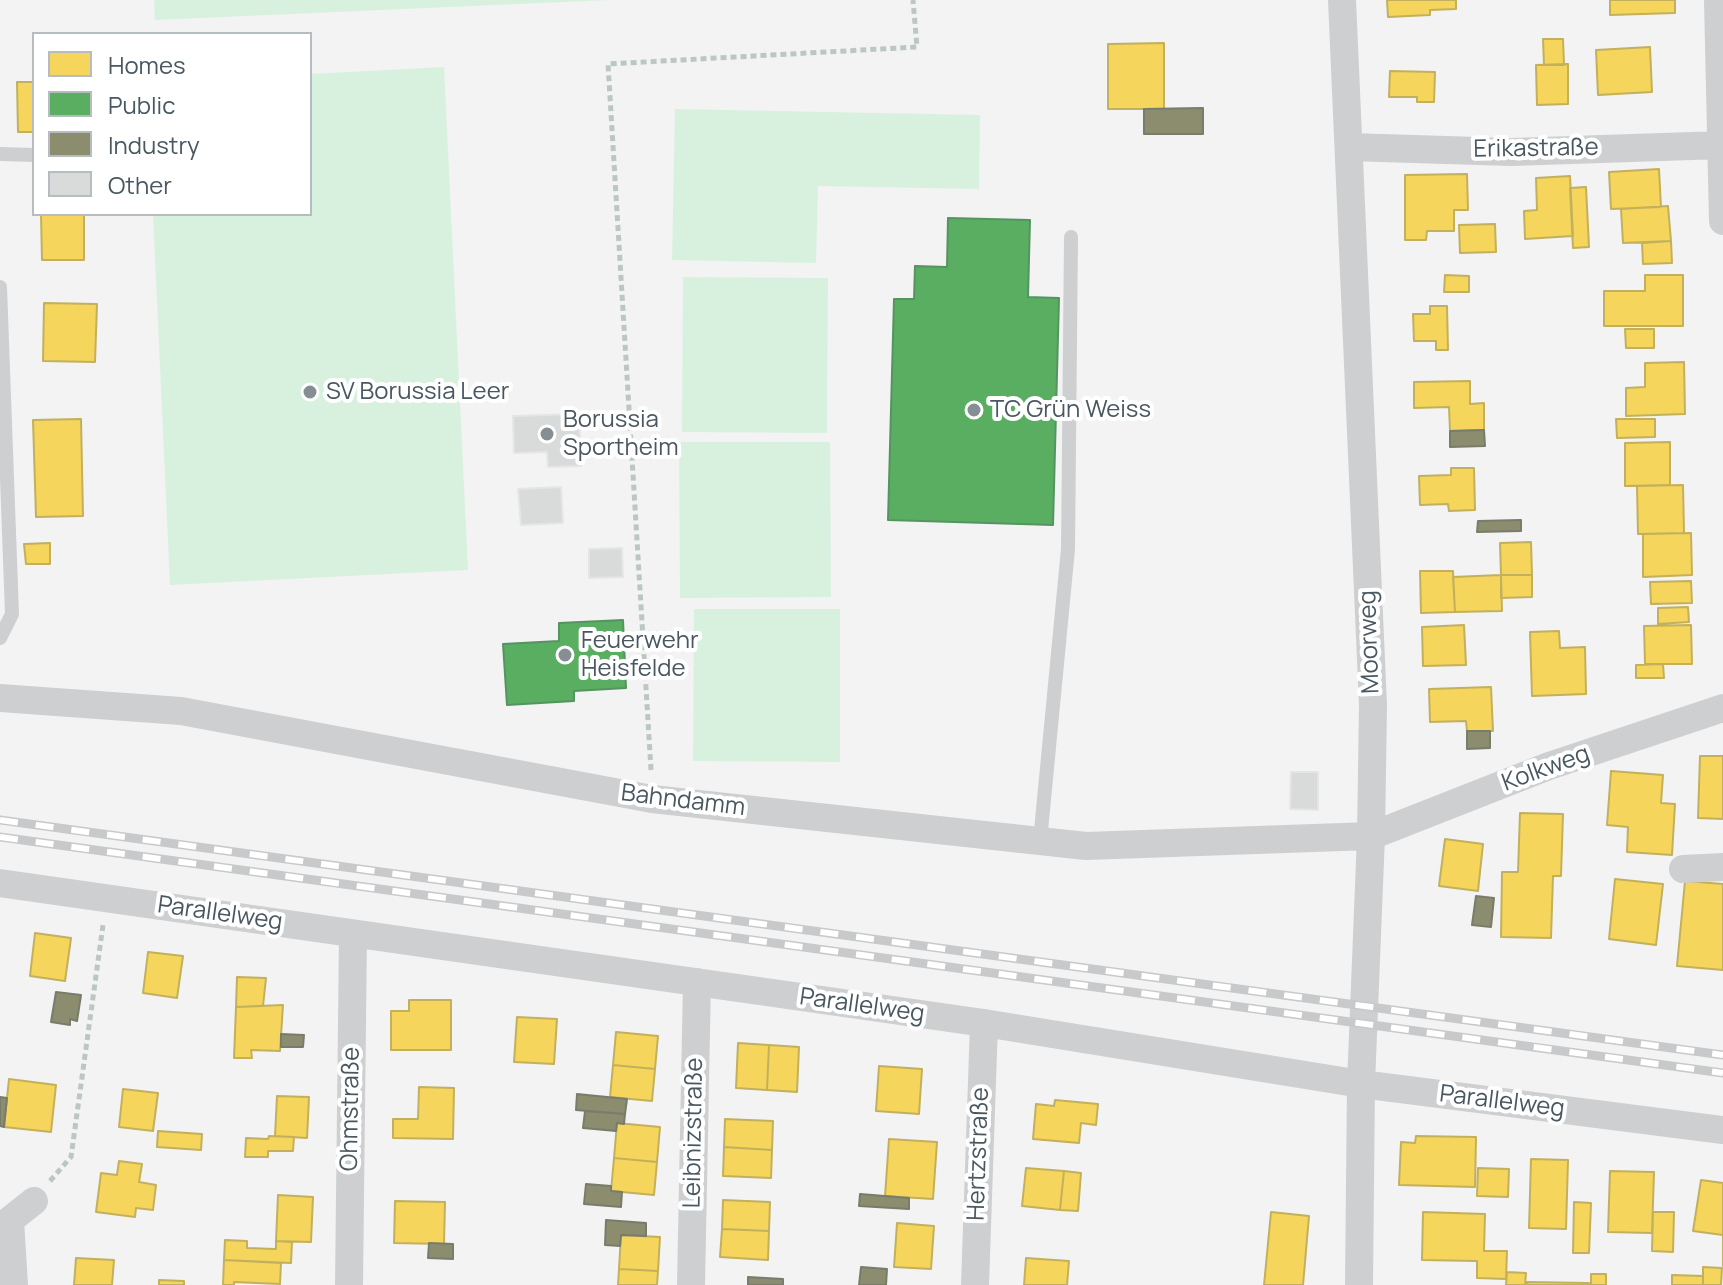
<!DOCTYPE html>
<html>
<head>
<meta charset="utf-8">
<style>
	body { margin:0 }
	#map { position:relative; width:1723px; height:1285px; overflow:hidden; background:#f3f3f3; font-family:Manrope,sans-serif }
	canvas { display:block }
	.legend { position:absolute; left:32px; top:32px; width:280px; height:184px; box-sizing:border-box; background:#fff; border:2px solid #b6bcbf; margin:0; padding:10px 14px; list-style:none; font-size:24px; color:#495860 }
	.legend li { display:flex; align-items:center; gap:16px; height:40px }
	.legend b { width:40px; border:2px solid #b6bcbf }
</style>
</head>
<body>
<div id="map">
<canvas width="1723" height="1285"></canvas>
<ul class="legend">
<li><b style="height:22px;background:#f6d55c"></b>Homes</li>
<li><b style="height:22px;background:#5aae61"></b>Public</li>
<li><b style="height:22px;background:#8c8c6e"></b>Industry</li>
<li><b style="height:22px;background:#d9dbdb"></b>Other</li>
</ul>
</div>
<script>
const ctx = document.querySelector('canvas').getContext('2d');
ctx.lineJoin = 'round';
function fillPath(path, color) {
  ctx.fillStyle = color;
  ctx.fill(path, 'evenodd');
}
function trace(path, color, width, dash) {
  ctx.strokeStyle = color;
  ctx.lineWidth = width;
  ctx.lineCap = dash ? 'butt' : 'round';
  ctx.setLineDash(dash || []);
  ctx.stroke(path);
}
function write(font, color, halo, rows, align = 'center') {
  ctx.font = font + ' Manrope,sans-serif';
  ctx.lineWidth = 8;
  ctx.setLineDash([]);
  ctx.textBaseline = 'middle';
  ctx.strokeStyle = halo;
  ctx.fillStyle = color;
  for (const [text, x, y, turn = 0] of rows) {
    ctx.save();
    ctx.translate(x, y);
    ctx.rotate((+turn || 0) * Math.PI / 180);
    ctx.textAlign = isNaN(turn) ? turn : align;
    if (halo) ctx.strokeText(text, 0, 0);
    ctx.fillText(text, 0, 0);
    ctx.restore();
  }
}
const green = new Path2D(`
	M154,0h455l-454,20z
	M444,67l24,503 -298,15 -17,-371h157v-140z
	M675,109l305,6 -1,74 -161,-3 -2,77 -144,-3z
	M683,277l145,1 -1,155 -145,-1z
	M679,442h151l1,155 -151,1z
	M694,609h146v153l-147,-1z`);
const homes = new Path2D(`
	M1387,0h69v9l-26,1v5l-42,2z
	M1610,0h65v13l-65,2z
	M1543,39h20l1,26h-20z
	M1164,43v66h-56v-65z
	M1650,47l2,45 -54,3 -2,-45z
	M1568,64v40l-31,1 -1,-40z
	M1390,71l45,1 -1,30h-17v-5h-28z
	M17,82h17v50h-16z
	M1659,169l2,38 -50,2 -2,-37z
	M1467,174l1,36h-14v21h-27l-1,9h-21v-65z
	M1570,176l3,60 -48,3 -1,-28 13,-1 -1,-32z
	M1586,187l3,60 -16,1 -3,-60z
	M1668,206l3,35 -48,2 -2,-34z
	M41,214h43v46h-42z
	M1495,224l1,28 -36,1 -1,-28z
	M1671,241l1,22 -29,1 -1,-21z
	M1445,275l24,1v16h-25z
	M1645,275h38v51h-79v-35h41z
	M44,303l53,1 -2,58 -52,-1z
	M1430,306h17l1,44h-12v-9h-22l-1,-27h17z
	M1625,329h29v19h-28z
	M1684,362l1,52 -59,2v-28l19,-1v-24z
	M1470,381v23l14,-1v27l-34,1 -1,-24 -35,1v-26z
	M81,419l2,97 -47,1 -3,-97z
	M1616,419h39v18l-38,1z
	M1670,442v43l-45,1v-43z
	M1451,468h23l1,42 -26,1 -1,-7 -28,1 -1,-29 32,-1z
	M1683,485l1,48 -46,1 -1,-48z
	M1691,533l1,42 -49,2v-43z
	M1531,542l1,33h-31l-1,-32z
	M50,543v21h-24l-2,-20z
	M1420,571h33l2,41 -34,1z
	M1501,575l1,36 -47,1 -2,-35z
	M1501,575h31v22l-31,1z
	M1691,581l1,22 -41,1 -1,-22z
	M1688,607l1,15 -31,2v-16z
	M1464,625l2,40 -43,1 -1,-39z
	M1691,625l1,39h-47l-1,-38z
	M1559,631l1,17 25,-1 1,47 -54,2 -2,-64z
	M1663,664l1,14h-28v-13z
	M1491,687l2,44h-26l-1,-10 -36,1 -1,-33z
	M1700,756h23v63l-25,-1z
	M1611,771l52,4 -2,28 14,1 -3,51 -45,-3 1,-25 -21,-2z
	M1520,813l43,1 -2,62h-8l-2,62 -50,-1 1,-65h16z
	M1445,839l38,5 -5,47 -39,-5z
	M1615,879l48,5 -7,61 -47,-6z
	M1685,881l38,3v86l-46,-4z
	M35,933l36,5 -6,43 -35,-5z
	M148,952l35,4 -6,42 -34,-5z
	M237,977l29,1 -3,28 -27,1z
	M409,1000h42v50h-60v-39h18z
	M283,1005l-3,46 -29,-1 1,8h-18l2,-51z
	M517,1017l40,2 -3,45 -40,-2z
	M616,1032l42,4 -3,33 -42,-4z
	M738,1043l31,2 -2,45 -31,-2z
	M769,1045l30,2 -2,45 -30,-2z
	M613,1065l42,4 -3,32 -42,-4z
	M879,1066l43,3 -3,45 -43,-3z
	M9,1079l47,6 -5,47 -47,-5z
	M419,1087l35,1 -1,51 -60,-1v-19h25z
	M123,1089l35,4 -5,38 -34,-4z
	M277,1096l32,1 -2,41 -32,-2z
	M1055,1100l43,4 -2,21 -15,-2 -2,20 -46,-4 3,-35 18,2z
	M725,1119l48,2 -1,29 -48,-3z
	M617,1123l43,4 -3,35 -43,-4z
	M158,1131l44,3 -1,16 -44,-3z
	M269,1136l25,1 -1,14h-25v6h-23l1,-19 22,1z
	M1416,1136l60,1 -1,50 -76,-2 2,-43 14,1z
	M889,1139l48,3 -4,57 -48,-3z
	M724,1147l48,3 -1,28 -48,-2z
	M614,1158l43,4 -3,33 -43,-4z
	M1531,1159l37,1 -2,69 -37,-1z
	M119,1161l23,3 -3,18 17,3 -3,25 -17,-2 -1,9 -39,-5 5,-39 16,2z
	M1026,1168l38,3 -4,39 -38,-4z
	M1478,1168l31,1 -1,28 -31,-1z
	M1064,1171l17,2 -3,38 -18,-1z
	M1610,1171l44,1 -2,61 -44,-1z
	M1701,1180l22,3v83v-31l-30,-4z
	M278,1195l35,2 -2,45 -35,-1z
	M723,1200l47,2 -1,29 -47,-2z
	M395,1201l50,1 -1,42 -50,-1z
	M1574,1202l17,1 -2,50h-16z
	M1271,1212l38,4 -6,69h-39z
	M1423,1212l62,2 -1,37h23l-1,28 -29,-1v-17l-55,-1z
	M1653,1212h21l-1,40 -21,-1z
	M897,1223l37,3 -3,43 -37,-2z
	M722,1229l47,2 -1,29 -48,-3z
	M621,1235l39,2 -2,34 -39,-2z
	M225,1240l22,1v7l29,1v-8l16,1 -1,21 -67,-3z
	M76,1258l38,2 -2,25h-38z
	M1026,1258l43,3 -2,24h-43z
	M224,1260l57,3 -1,21 -46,-2v3h-11z
	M1703,1267l19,1 -1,17h-18z
	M619,1269l39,2 -1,14h-39z
	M1507,1272l19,1 -1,12h-19z
	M1591,1274h15v11h-15z
	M1672,1275l31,1v9h-31z
	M159,1280l25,1v4h-25z
	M1527,1282l62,1v2h-62z`);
const public = new Path2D(`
	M948,218l82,2 -2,77 31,1 -6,227 -165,-5 6,-221h20l1,-33 32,1z
	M623,620l3,68 -52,3v10l-67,4 -4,-61 56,-3v-18z`);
const industry = new Path2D(`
	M1203,108v26h-59v-25z
	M1484,430l1,16 -35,1v-16z
	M1521,520v11l-44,1 1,-11z
	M1467,731h23v17l-23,1z
	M1476,896l18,2 -3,29 -19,-2z
	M56,992l25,3 -4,26 -7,-2v6l-19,-3z
	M281,1034l23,1 -1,12h-22z
	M577,1094l50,5 -2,15 -49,-4z
	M0,1097l7,1 -3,29 -4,-1z
	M585,1111l40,3 -1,10 -7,-1 -1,8 -33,-3z
	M586,1184l25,2v5l11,1 -1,15 -37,-3z
	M860,1194l49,4v11l-50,-3z
	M606,1220l40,3v13l-25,-1 -1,11 -15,-1z
	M429,1243l24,1v15l-25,-1z
	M861,1267l26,2 -1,16h-27z
	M748,1277l35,2v6h-35z`);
const building = new Path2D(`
	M579,414l2,52 -33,1 -1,-15 -33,1 -1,-37z
	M561,487l2,36 -42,2 -3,-36z
	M622,548l1,29 -34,1v-29z
	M1291,772h27v38l-28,-1z`);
const path = new Path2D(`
	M651,770l-43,-706 309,-17 -4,-47
	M50,1181l21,-24 32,-232`);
const service = new Path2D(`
	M0,154l34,1
	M0,287l12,327 -12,24
	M1040,841l28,-292 3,-312`);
const minor = new Path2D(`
	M1342,0l31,705 -2,131 -10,248 -2,201
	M1718,0l5,221
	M1349,147l162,5 212,-7
	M0,698l181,13 471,88 434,47 285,-10 178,-70 174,-58
	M1683,869l40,-2
	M0,883l984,140 377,61 362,46
	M14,1285l-4,-65 24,-19
	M349,1285l4,-351
	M691,1285l6,-303
	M975,1285l9,-262`);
const rail = new Path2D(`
	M0,820l1723,235
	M0,837l1723,236`);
const markers = [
	[310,392,8,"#848e93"],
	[974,410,8,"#848e93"],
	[547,434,8,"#848e93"],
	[565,655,8,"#848e93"]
];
const streetNames = [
	["Erikastraße",1536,149,-1],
	["Moorweg",1370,642,-92],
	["Kolkweg",1546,769,-20],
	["Bahndamm",683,801,7],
	["Parallelweg",220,914,8],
	["Parallelweg",862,1006,8],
	["Parallelweg",1502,1102,7],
	["Ohmstraße",351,1109,-89],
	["Leibnizstraße",694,1133,-89],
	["Hertzstraße",979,1154,-88]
];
const poiNames = [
	["SV Borussia Leer",326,392],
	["TC Grün Weiss",990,410],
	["Borussia",563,420],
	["Sportheim",563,448],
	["Feuerwehr",581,641],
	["Heisfelde",581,669]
];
fillPath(green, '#d8f1df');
fillPath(homes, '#f6d55c');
trace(homes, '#c2b05d', 2);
fillPath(public, '#5aae61');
trace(public, '#559461', 2);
fillPath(industry, '#8c8c6e');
trace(industry, '#787c6a', 2);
fillPath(building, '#d9dbdb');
trace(building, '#e4e5e6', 2);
trace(path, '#bbc8c2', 5, [6, 4]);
trace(service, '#cdcfd1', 14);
trace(minor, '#cdcfd1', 28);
trace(rail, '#c8c9cb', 9);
trace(rail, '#fff', 6, [18]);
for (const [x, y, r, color] of markers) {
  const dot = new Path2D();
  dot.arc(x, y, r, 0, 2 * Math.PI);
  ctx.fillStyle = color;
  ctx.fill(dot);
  trace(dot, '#fff', 3);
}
write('24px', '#495860', '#fff', streetNames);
write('24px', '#495860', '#fff', poiNames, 'left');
</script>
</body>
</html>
